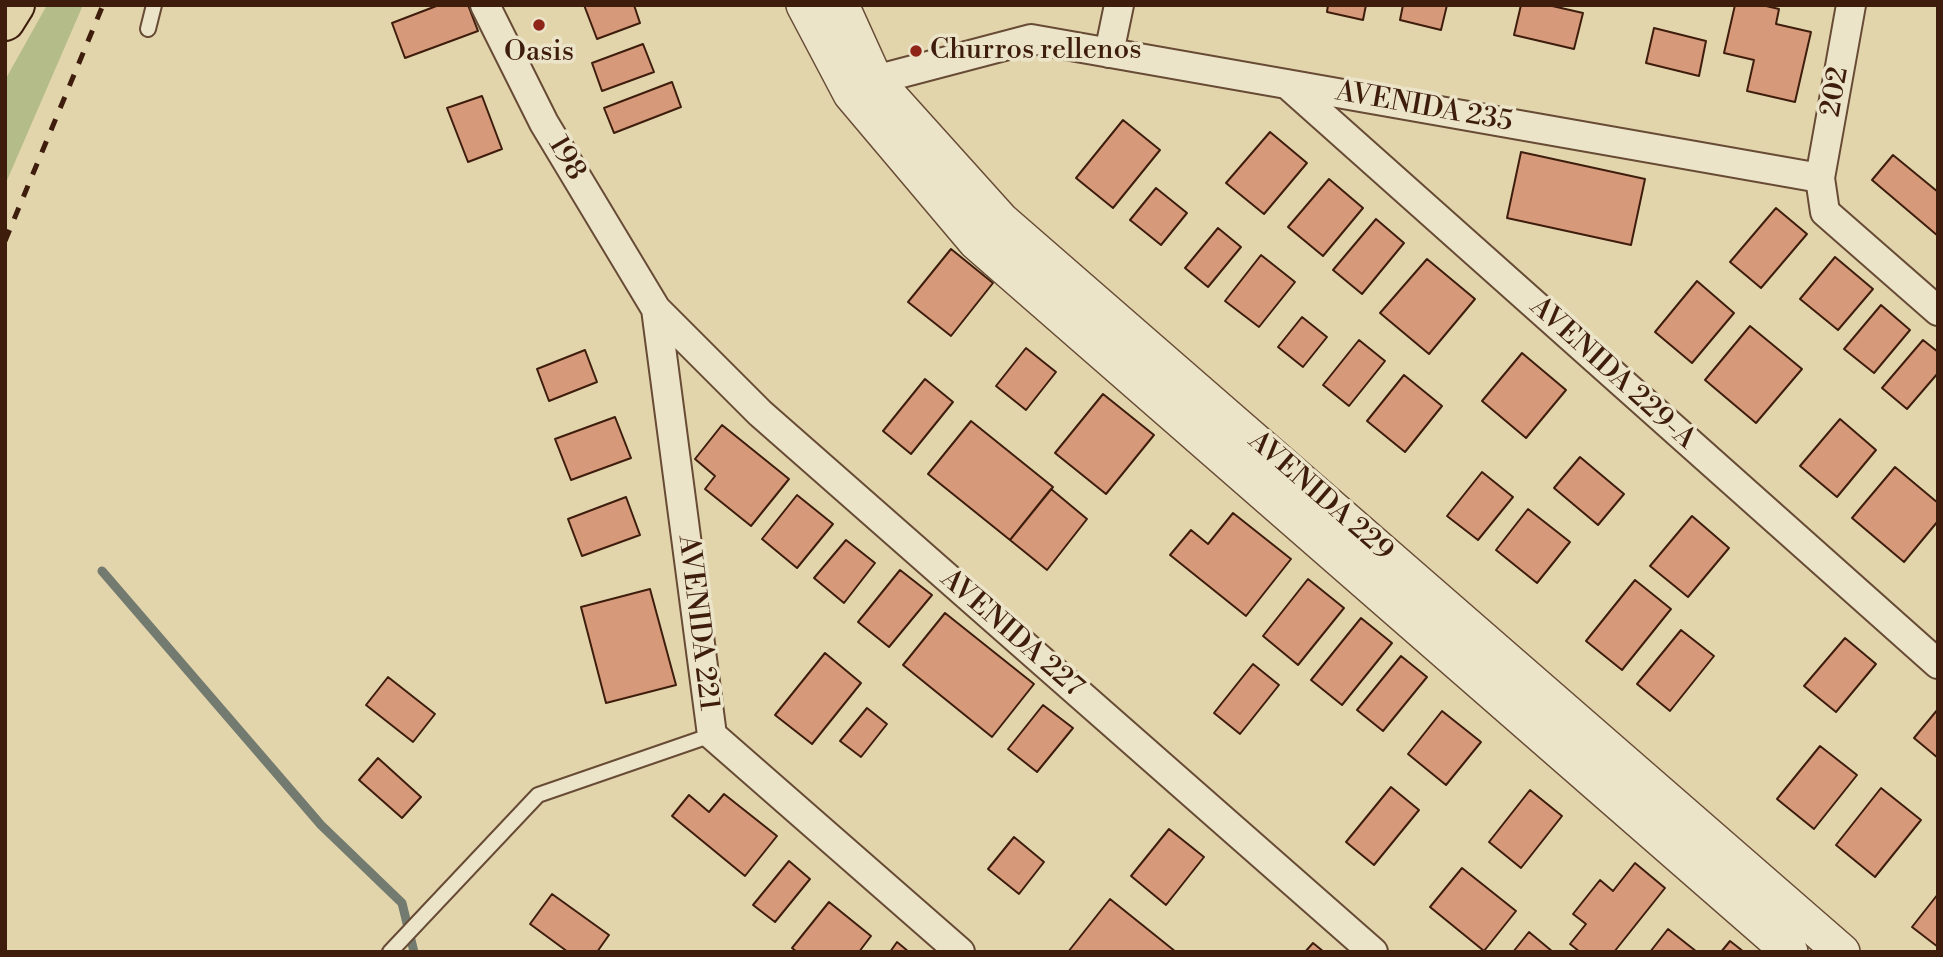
<!DOCTYPE html>
<html>
<head>
<meta charset="utf-8">
<style>
	body { margin:0 }
	#map { position:relative; width:1943px; height:957px; overflow:hidden; background:#e2d5ac; font-family:"Libre Bodoni",serif }
	canvas { display:block }
	.frame { position:absolute; inset:0; border:7px solid #3e1d0d; pointer-events:none }
</style>
</head>
<body>
<div id="map">
<canvas width="1943" height="957"></canvas>
<div class="frame"></div>
</div>
<script>
const ctx = document.querySelector('canvas').getContext('2d');
ctx.lineJoin = 'round';
function fillPath(path, color) {
  ctx.fillStyle = color;
  ctx.fill(path, 'evenodd');
}
function trace(path, color, width, dash) {
  ctx.strokeStyle = color;
  ctx.lineWidth = width;
  ctx.lineCap = dash ? 'butt' : 'round';
  ctx.setLineDash(dash || []);
  ctx.stroke(path);
}
function write(font, color, halo, rows, align = 'center') {
  ctx.font = font + ' "Libre Bodoni",serif';
  ctx.lineWidth = 7;
  ctx.setLineDash([]);
  ctx.textBaseline = 'middle';
  ctx.strokeStyle = halo;
  ctx.fillStyle = color;
  for (const [text, x, y, turn = 0] of rows) {
    ctx.save();
    ctx.translate(x, y);
    ctx.rotate((+turn || 0) * Math.PI / 180);
    ctx.textAlign = isNaN(turn) ? turn : align;
    if (halo) ctx.strokeText(text, 0, 0);
    ctx.fillText(text, 0, 0);
    ctx.restore();
  }
}
const green = new Path2D(`
	M47,5h36l-78,180v-105z`);
const stream = new Path2D(`
	M102,571l219,254 81,78 12,49`);
const building = new Path2D(`
	M439,5h29l10,26 -73,27 -13,-35z
	M584,5h50l6,18 -43,16z
	M1328,5h38l-3,15 -36,-8z
	M1403,5h44l-6,25 -41,-10z
	M1521,5h27l35,8 -9,36 -60,-14z
	M1735,5h27l17,4 -3,15 35,8 -16,70 -48,-11 7,-31 -30,-7z
	M1654,28l52,13 -7,35 -53,-13z
	M643,44l11,28 -52,19 -10,-28z
	M672,82l9,25 -67,26 -10,-25z
	M482,96l20,53 -34,13 -21,-54z
	M1123,120l37,30 -47,58 -37,-30z
	M1270,132l37,31 -43,51 -38,-31z
	M1521,152l124,27 -14,66 -124,-27z
	M1893,155l45,37v44l-66,-56z
	M1329,179l34,29 -40,48 -35,-29z
	M1156,188l31,25 -26,32 -31,-25z
	M1776,208l31,26 -46,54 -31,-26z
	M1376,219l28,24 -42,51 -29,-24z
	M1218,228l23,19 -33,40 -23,-19z
	M951,249l42,34 -42,53 -43,-34z
	M1261,255l34,27 -36,45 -34,-26z
	M1835,257l38,32 -35,41 -38,-31z
	M1427,259l48,40 -46,55 -49,-41z
	M1697,281l37,32 -42,50 -37,-31z
	M1881,305l29,25 -36,43 -30,-24z
	M1302,317l25,20 -24,30 -25,-20z
	M1750,326l52,43 -46,54 -51,-43z
	M1359,340l26,21 -36,45 -26,-21z
	M1923,340l15,12v21l-31,36 -25,-21z
	M1026,348l30,24 -30,38 -30,-24z
	M585,350l12,32 -48,19 -12,-32z
	M1522,353l44,37 -40,48 -44,-37z
	M1404,375l38,31 -37,46 -38,-31z
	M925,379l28,23 -42,52 -28,-23z
	M1103,394l51,41 -48,59 -51,-41z
	M615,417l16,41 -60,22 -16,-41z
	M1840,419l36,31 -39,47 -37,-31z
	M971,421l82,66 -43,53 -82,-66z
	M722,425l67,54 -38,47 -46,-37 10,-13 -20,-17z
	M1580,457l44,37 -26,31 -44,-37z
	M1895,467l43,36v18l-34,41 -52,-44z
	M1482,472l31,25 -35,43 -31,-24z
	M1051,489l36,30 -40,51 -37,-30z
	M797,495l36,29 -36,44 -35,-29z
	M626,497l14,38 -58,21 -14,-37z
	M1528,509l42,33 -33,41 -41,-33z
	M1233,513l58,46 -45,57 -76,-61 21,-25 17,14z
	M1692,516l37,32 -41,49 -38,-31z
	M846,540l29,23 -31,40 -30,-25z
	M900,570l32,25 -43,52 -31,-25z
	M1308,579l36,29 -46,57 -35,-29z
	M1635,580l36,29 -49,61 -36,-29z
	M650,589l26,96 -70,18 -25,-96z
	M945,613l89,71 -42,53 -89,-72z
	M1361,618l31,25 -50,62 -31,-25z
	M1681,630l33,26 -44,55 -33,-27z
	M1845,638l31,26 -40,48 -32,-26z
	M825,653l36,30 -49,61 -37,-29z
	M1401,656l26,21 -44,54 -26,-21z
	M1253,664l26,21 -39,49 -26,-21z
	M388,677l47,37 -22,28 -47,-37z
	M1043,705l30,23 -36,44 -29,-23z
	M867,708l20,16 -26,33 -21,-16z
	M1938,709v49l-24,-20z
	M1442,711l39,31 -35,43 -38,-31z
	M1820,746l37,29 -43,54 -37,-30z
	M378,758l43,39 -19,21 -43,-38z
	M1391,787l28,23 -45,55 -28,-23z
	M1881,788l40,32 -46,57 -39,-32z
	M1530,790l32,26 -41,52 -32,-26z
	M724,794l53,42 -32,40 -73,-60 17,-21 20,17z
	M1169,829l35,28 -38,48 -35,-29z
	M1014,837l30,25 -25,32 -31,-25z
	M789,861l21,18 -35,43 -22,-17z
	M1635,863l30,25 -51,64h-34l-10,-8 16,-20 -13,-10 27,-34 13,11z
	M1462,868l54,43 -32,40 -54,-44z
	M552,894l57,41 -12,17h-29l-38,-28z
	M1938,894v53l-26,-20z
	M1110,899l66,53h-108z
	M829,902l42,34 -12,16h-62l-5,-4z
	M1668,929l29,23h-47z
	M1529,932l24,20h-40z
	M1730,941l14,11h-23z
	M897,942l12,10h-19z
	M1313,943l11,9h-19z`);
const service = new Path2D(`
	M148,29l6,-24
	M390,952l148,-157 174,-60`);
const minor = new Path2D(`
	M485,5l59,118 112,186 104,104 613,539
	M1109,53l10,-48
	M1287,84l651,580
	M858,90l17,-10 156,-41 789,139 5,34 113,99
	M1820,178l31,-173
	M656,309l56,426 248,217`);
const tertiary = new Path2D(`
	M804,5l47,89 125,148 814,710
	M841,5l34,75 126,140 841,732`);
const trunk = new Path2D(`
	M5,21l10,-16`);
const rail = new Path2D(`
	M5,241l98,-236`);
const markers = [
	[539,25,7,"#8f2418"],
	[916,51,7,"#8f2418"]
];
const poiNames = [
	["Churros rellenos",930,51],
	["Oasis",539,53,"center"]
];
const streetNames = [
	["202",1836,92,-80],
	["AVENIDA 235",1424,108,10],
	["198",566,159,59],
	["AVENIDA 229-A",1612,374,42],
	["AVENIDA 229",1320,497,41],
	["AVENIDA 221",697,623,83],
	["AVENIDA 227",1011,634,41]
];
fillPath(green, '#b4bd89');
trace(stream, '#737a6f', 9);
fillPath(building, '#d69a7a');
trace(building, '#3e1d0d', 2);
trace(service, '#674b35', 18);
trace(minor, '#674b35', 32);
trace(tertiary, '#674b35', 38);
trace(trunk, '#3e1d0d', 42);
trace(service, '#ece4c9', 14);
trace(minor, '#ece4c9', 28);
trace(tertiary, '#ece4c9', 35);
trace(trunk, '#e2d5ac', 38);
trace(rail, '#3e1d0d', 5, [12, 12]);
for (const [x, y, r, color] of markers) {
  const dot = new Path2D();
  dot.arc(x, y, r, 0, 2 * Math.PI);
  ctx.fillStyle = color;
  ctx.fill(dot);
  trace(dot, '#ece4c9', 2.5);
}
write('28px', '#3e1d0d', '#ece4c9', poiNames, 'left');
write('28px', '#3e1d0d', '#ece4c9', streetNames);
</script>
</body>
</html>
